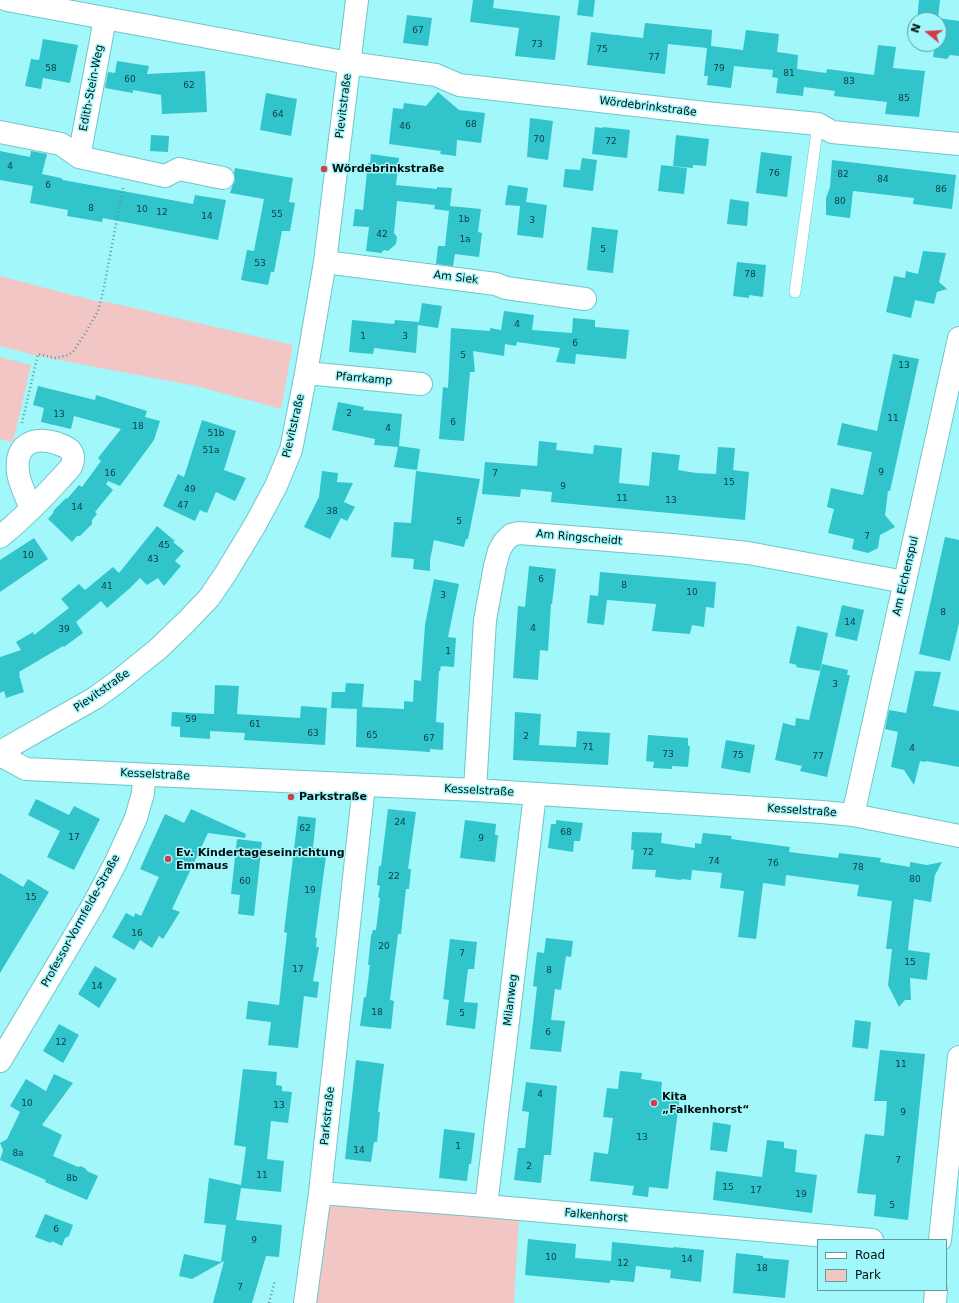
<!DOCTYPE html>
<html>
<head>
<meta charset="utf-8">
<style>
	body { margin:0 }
	#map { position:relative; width:959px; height:1303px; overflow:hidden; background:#a2f7fb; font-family:"DejaVu Sans",sans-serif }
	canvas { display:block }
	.legend { position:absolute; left:817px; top:1239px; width:130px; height:52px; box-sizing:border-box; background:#a2f7fb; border:1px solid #619b9e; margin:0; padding:5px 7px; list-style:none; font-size:12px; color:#001012 }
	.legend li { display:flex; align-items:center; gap:8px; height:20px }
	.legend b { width:20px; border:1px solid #619b9e }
	.north { position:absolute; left:907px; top:12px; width:40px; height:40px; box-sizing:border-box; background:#a2f7fb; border:1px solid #619b9e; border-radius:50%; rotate:288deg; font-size:11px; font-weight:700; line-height:16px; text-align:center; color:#001012 }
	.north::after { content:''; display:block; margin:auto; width:14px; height:18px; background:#ce3e4b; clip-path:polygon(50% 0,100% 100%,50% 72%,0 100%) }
</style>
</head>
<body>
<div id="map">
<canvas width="959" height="1303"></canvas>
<ul class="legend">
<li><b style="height:5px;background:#fff"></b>Road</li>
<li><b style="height:11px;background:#f2c6c5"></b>Park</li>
</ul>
<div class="north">N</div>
</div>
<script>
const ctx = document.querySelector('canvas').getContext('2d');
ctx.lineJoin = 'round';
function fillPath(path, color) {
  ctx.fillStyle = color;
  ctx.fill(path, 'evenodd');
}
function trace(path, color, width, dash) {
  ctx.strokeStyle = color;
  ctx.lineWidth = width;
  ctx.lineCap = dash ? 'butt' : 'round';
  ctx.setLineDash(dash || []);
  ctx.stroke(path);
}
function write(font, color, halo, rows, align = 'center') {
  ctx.font = font + ' "DejaVu Sans",sans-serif';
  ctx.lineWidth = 3;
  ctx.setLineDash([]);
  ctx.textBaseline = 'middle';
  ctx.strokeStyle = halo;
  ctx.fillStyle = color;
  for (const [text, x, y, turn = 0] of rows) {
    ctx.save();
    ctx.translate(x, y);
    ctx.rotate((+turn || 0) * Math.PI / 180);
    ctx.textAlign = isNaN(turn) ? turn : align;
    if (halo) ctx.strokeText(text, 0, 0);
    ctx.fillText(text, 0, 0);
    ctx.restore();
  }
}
const green = new Path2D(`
	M0,276l95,25 13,1 185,43 -12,64 -85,-23 -158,-30 -38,-10z
	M0,357l31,8 -18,77 -13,-3z
	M342,1201l177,15 -5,87h-200l11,-85 6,-11z`);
const building = new Path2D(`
	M473,0h21l-1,8 67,8 -5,44 -40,-4 4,-28 -49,-6z
	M579,0h16l-2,17 -16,-2z
	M919,0h21l-2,18 21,3v35l-9,-1 -3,4 -14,-2 2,-13h4v-24h-22z
	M407,15l25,3 -4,28 -25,-3z
	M645,23l67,7 -1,16 32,4 3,-20 33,4 -2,18 21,3 -1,14 29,4 1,-4 47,6 4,-30 18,2 -3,21 32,3 -6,46 -34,-3 2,-12 -53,-6 1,-5 -31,-4 -1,9 -27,-3 2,-15 -6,-1 1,-7 -39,-4 -3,22 -24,-3 1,-9h-4l3,-28 -39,-4 -3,30 -78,-9 4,-33 52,6z
	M43,39l35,6 -8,38 -27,-5 -2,11 -16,-3 6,-27 8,1z
	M117,61l32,5 -2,8 58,-3 2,41 -45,2 -1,-19 -28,-5v3l-28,-5 3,-16 7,1z
	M438,92l21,18 26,3 -4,30 -24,-3 -1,16 -16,-2 1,-3 -52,-7 4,-36 10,1 1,-6 22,3z
	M266,93l31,6 -6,37 -31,-6z
	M530,118l23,3 -5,39 -21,-3z
	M595,127l7,1 1,-1 27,3 -3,28 -35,-4z
	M151,135l18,1 -1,16 -18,-1z
	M676,135l33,4 -3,27 -13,-1v3l-20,-2z
	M0,151l30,6 1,-6 16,3 -5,20 19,4 2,2 130,24 2,-9 31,5 -8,40 -115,-22 -1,4 -35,-6 1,-6 -38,-7 3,-17 -33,-6z
	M761,152l31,4 -5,41 -31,-4z
	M371,154l28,4 -3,27 41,4v-2l15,1 -2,18 31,3 -3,23 4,1 -3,24 -24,-3 -2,12 -17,-2 2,-18h7l4,-35 -15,-2 1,-4 -38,-4 -3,32 3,4 -1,7 -8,7 -4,-1 -3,3 -15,-2 3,-24 -16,-1 2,-17 8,1 5,-47h2z
	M582,158l15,2 -4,31 -30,-4 2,-18 15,1z
	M832,160l124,15 -4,34 -39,-5 1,-6 -61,-7 -3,27 -24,-3v-17l4,-11z
	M661,165l26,3 -3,26 -26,-3z
	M235,168l58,10 -4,24 6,1 -5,28h-8l-8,41h-3l-3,13 -27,-5 6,-30 7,1 10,-52 -34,-6 2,-6 3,-7 -1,-7z
	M508,185l20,3 -2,14 21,3 -4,33 -26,-3 3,-29 -15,-1z
	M730,199l19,3 -2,24 -20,-2z
	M592,227l26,3 -5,43 -26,-3z
	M923,251l23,2 -7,29 8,7 -10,3 -3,12 -19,-4 -4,18 -25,-6 8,-36 11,2 1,-7 12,3z
	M737,262l29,3 -3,32 -14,-2v3l-16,-2z
	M422,303l20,3 -4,22 -20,-3 -2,28 -42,-5 -1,6 -24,-2 3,-32 42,4 1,-4 24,2z
	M504,311l30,4 -2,15 40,3 1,-15 22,2v7l34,3 -3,29 -50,-5 -1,10 -19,-2 4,-14 -43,-6 -1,4 -11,-2 -1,12 -31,-5 2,21h-5l-6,69 -25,-2 4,-52 5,1 3,-60 39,3v-3l11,2z
	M893,354l26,5 -29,132h-2l-3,24 10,12 -15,8 -2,13 -10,5 -16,-4 2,-10 -26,-6 6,-24 -7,-2 4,-19 32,7 9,-43 -35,-7 2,-9 3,-13 35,8z
	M38,386l57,14 1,-5 51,16 -2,6 15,4 -6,19 -34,46 -12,-5 -2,3 7,6 -18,22 2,2 -5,6v4l-12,12h-3l-5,6 -24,-23 6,-7 -1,-1 13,-13 1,1 12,-14 3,2 19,-26 -3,-3 23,-29 -47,-13 -3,13 -30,-7 3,-14 -11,-3z
	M338,402l26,5 -1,3 39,4 -3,32 21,3 -3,21 -23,-3 4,-20 -24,-2 1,-6 -43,-9z
	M202,420l34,11 -12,39 22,8 -11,23 -19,-9 -9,21 -7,-3 -5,11 -32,-15 15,-32 6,3z
	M539,441l18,2 -1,7 37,4 1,-9 28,3 -3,35 30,3 3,-34 28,3 -2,15 18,3 20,1 2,-27 17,1 -2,22 16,2 -4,48 -194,-18 1,-10 -31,-3 -1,8 -38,-3 3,-32 52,4z
	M322,471l16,2 -1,9 16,1 -9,19 11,5 -8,14 -6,-3 -11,21 -26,-12 15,-30z
	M416,471l64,8 -12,60h-2l-2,8 -30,-7 -4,20v11l-17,-2 1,-10 -23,-2 3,-35 17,1z
	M157,526l18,15 -2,1 11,9 -9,10 6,5 -17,20 -6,-8 -11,7 -7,-7 -10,10 -23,20 -6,-7 -25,21 7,11 -19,14 -1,-1 -44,26 1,3h-1l5,17 -18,6 -2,-7 -4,2v-36l21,-7 -5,-8 17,-10 1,3 35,-27 -8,-9 18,-15 6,6 28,-23 6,6z
	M945,537l14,3v83l-9,38 -31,-7z
	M34,538l14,21 -48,33v-32z
	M529,566l27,3 -4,35h-1l-3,47 -8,-1 -2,30 -25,-2 5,-72 7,1z
	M600,572l116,10 -2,26 -8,-1 -2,20 -12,-2 -2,9 -38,-3 4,-27 -49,-4 -3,25 -17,-2 3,-28 8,1z
	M434,579l25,5 -11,53 8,1 -2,29 -13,-1 -1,5h-1l-3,51 8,1 -1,27 -13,-1v3l-74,-5 1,-38 -26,-1 1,-16h13l1,-9 18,1 -2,23 42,2v-8l9,1 1,-22 7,1 4,-56z
	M842,605l22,5 -7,31 -22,-5z
	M797,626l31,7 -8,38 -24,-4 1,-2 -8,-2z
	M822,664l26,6 -1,5h3l-23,102 -27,-6 2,-5 -27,-6 8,-37 12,3 1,-8 13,2z
	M915,671l26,1 -8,34 26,5v56l-33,-6v1l-6,-1 -6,24 -10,-15 -13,-3 7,-35 -13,-3 4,-19 17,3z
	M215,685l24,1 -2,28 63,4 1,-12 26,2 -2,37 -81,-5 1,-7 -35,-2v8l-30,-2v-10l-9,-1 1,-14 42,2z
	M515,712l26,2 -2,31 37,2 1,-16 33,2 -2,32 -95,-5z
	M648,735l40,3v8h2l-2,21 -16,-1v3l-19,-1 1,-6 -8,-1z
	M726,740l29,5 -5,28 -29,-5z
	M36,799l33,16 5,-9 26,13 -26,51 -27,-13 13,-26 -32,-16z
	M191,809l55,25 -1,4 -37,-5 -36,76 8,3 -17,27 -4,-3 -7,12 -12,-8 -6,10 -22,-13 14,-24 8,4 1,-4 6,3 18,-39 -19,-8 25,-55 19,9z
	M388,809l28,3 -8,57h3l-2,20h-3l-5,45h-3l-6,49 -2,17 4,1 -3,28 -31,-3 4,-29h2l4,-32h-2l3,-29 2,-6h3l4,-32 -2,-1 2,-11 -3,-1 2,-19h2z
	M298,816l18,2 -3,30 14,1 -12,89h2l-1,9h3l-6,34 6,1 -2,16 -13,-2 -6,52 -30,-3 3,-23 -25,-3 2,-18 31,4 8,-72 -3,-1z
	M465,820l31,4 -1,11h3l-3,27 -35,-4z
	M556,820l27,3 -3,18h-6l-1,11 -25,-4 3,-24h5z
	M632,832l30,1 -1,10 34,5v-5l6,1 2,-11 29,3 -1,3 59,8 -1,5 49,6 1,-5 42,5 -1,4 30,5v-5l17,3 15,-3 -7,13 -4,27 -17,-3 -6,51 22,3 -3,27 -17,-2 1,22h-6l-6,7 -11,-22 4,-36h-6l6,-48 -35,-5 2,-11 -73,-10 -1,11 -22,-3 -7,56 -18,-2 6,-46 -24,-3 2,-15 -30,-3 -1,10 -10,-1v1l-26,-3 1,-7 -24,-1 2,-19h-3z
	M237,839l25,3 -8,74 -16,-2 2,-19 -9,-1z
	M0,873l23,14 5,-8 21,13 -49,81z
	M546,938l27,3 -2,16 -5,-1 -5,34 -6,-1 -4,31 14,1 -4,31 -31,-3 7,-62 -4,-1 4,-34 7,1z
	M450,939l27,3 -3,27h-6l-4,33 14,1 -3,26 -29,-4 3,-25 -6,-1z
	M95,966l22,13 -18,29 -21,-14z
	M855,1020l16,2 -3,27 -16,-2z
	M59,1024l20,11 -16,28 -20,-12z
	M880,1050l45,4 -17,166 -34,-4 2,-21 -19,-2 8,-59 19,2 3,-35h-13z
	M356,1060l28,4 -6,48h2l-3,30h-3l-3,20 -26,-3z
	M243,1069l34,3 -1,13 6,1v5l10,1 -4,31 -17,-2 -4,38 17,2 -3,31 -40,-4 -5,32 46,5 -3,32 -13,-1 -14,47h-39l11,-42 -32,18 -13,-3 5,-22 37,8 5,-37 -22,-2 5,-45 32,7 5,-38 -12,-2z
	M620,1071l22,2 -1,6 21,3 -1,10 19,3 -12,94 -19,-2 -1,10 -16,-2 2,-9 -44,-5 4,-29 14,2 5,-36 -10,-1 4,-29 11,1z
	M54,1074l19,9 -31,42 20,10 -9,21 25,11 3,-1 5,3 1,2 11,5 -11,24 -42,-18 1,-2 -46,-20 3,-10 -3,-7 7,-4 13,-27 -10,-6 16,-27 20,12z
	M526,1082l31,4 -6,69h-7l-3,28 -27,-3 4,-32h7l4,-36 -7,-1z
	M713,1122l18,3 -4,27 -17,-2z
	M444,1129l31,4 -4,31h-2l-2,17 -28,-3z
	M767,1140l17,2v6l13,2 -2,22 22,3 -5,38 -99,-13 3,-29 46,6z
	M45,1214l28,11 -4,11 -4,2 -3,8 -10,-5 -1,2 -16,-6z
	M528,1239l48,5 -1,14 36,3 1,-19 61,6v-1l31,3 -3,32 -31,-4 1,-8 -35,-4 -2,16 -24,-2v3l-85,-8z
	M736,1253l27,3v2l26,2 -4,38 -52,-5z`);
const path = new Path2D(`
	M22,423l16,-69 17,4 13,-3 5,-3 13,-20 12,-21 5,-19 20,-104
	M269,1303l6,-23`);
const service = new Path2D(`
	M795,292l23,-168`);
const minor = new Path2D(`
	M7,0l342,63 87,12 23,10 246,28 113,11 14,8 127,12
	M0,132l61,12 18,13 86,19 14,-7 44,9
	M79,157l26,-138
	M325,262l171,22 10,4 79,11
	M306,373l115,11
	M0,537c22,-18 42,-38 61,-59 3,-4 10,-9 11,-14 2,-5 1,-11 -2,-14 -4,-4 -10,-5 -14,-7 -24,-7 -41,2 -38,29 1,11 9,26 13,37
	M0,752l95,-54 22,-16 41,-33 28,-27 23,-24 17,-25 29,-48 21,-39 15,-36 15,-77 19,-111 32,-262
	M0,755l26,14 449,21 347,22 31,3 106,21
	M475,790l10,-170 10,-54 4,-15 5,-9 7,-7 8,-2 153,12 76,8 157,29
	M853,815l106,-477
	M0,1061l92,-154 23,-43 21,-46 7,-25 1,-18
	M320,1193l166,13 386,34
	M486,1206l49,-412
	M940,1240l19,-183
	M305,1303l15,-110 44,-408
	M935,1303l1,-13`);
const markers = [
	[324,169,4,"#ce3e4b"],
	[291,797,4,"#ce3e4b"],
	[168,859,4,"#ce3e4b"],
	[654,1103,4,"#ce3e4b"]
];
const numberNames = [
	["67",418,31],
	["73",537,45],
	["75",602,50],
	["77",654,58],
	["58",51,69],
	["79",719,69],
	["81",789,74],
	["60",130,80],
	["83",849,82],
	["62",189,86],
	["85",904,99],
	["64",278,115],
	["68",471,125],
	["46",405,127],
	["70",539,140],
	["72",611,142],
	["4",10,167],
	["76",774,174],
	["82",843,175],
	["84",883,180],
	["6",48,186],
	["86",941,190],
	["80",840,202],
	["8",91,209],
	["10",142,210],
	["12",162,213],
	["55",277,215],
	["14",207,217],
	["1b",464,220],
	["3",532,221],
	["42",382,235],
	["1a",465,240],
	["5",603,250],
	["53",260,264],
	["78",750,275],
	["4",517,325],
	["1",363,337],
	["3",405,337],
	["6",575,344],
	["5",463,356],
	["13",904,366],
	["2",349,414],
	["13",59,415],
	["11",893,419],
	["6",453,423],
	["18",138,427],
	["4",388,429],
	["51b",216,434],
	["51a",211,451],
	["9",881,473],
	["16",110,474],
	["7",495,474],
	["15",729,483],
	["9",563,487],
	["49",190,490],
	["11",622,499],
	["13",671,501],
	["47",183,506],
	["14",77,508],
	["38",332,512],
	["5",459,522],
	["7",867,537],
	["45",164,546],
	["10",28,556],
	["43",153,560],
	["6",541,580],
	["8",624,586],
	["41",107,587],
	["10",692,593],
	["3",443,596],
	["8",943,613],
	["14",850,623],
	["4",533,629],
	["39",64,630],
	["1",448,652],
	["3",835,685],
	["59",191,720],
	["61",255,725],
	["63",313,734],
	["65",372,736],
	["2",526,737],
	["67",429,739],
	["71",588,748],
	["4",912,749],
	["73",668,755],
	["75",738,756],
	["77",818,757],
	["24",400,823],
	["62",305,829],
	["68",566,833],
	["17",74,838],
	["9",481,839],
	["72",648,853],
	["74",714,862],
	["76",773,864],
	["78",858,868],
	["22",394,877],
	["80",915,880],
	["60",245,882],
	["19",310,891],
	["15",31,898],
	["16",137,934],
	["20",384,947],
	["7",462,954],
	["15",910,963],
	["17",298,970],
	["8",549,971],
	["14",97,987],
	["18",377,1013],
	["5",462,1014],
	["6",548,1033],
	["12",61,1043],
	["11",901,1065],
	["4",540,1095],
	["10",27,1104],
	["13",279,1106],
	["9",903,1113],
	["13",642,1138],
	["1",458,1147],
	["14",359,1151],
	["8a",18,1154],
	["7",898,1161],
	["2",529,1167],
	["11",262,1176],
	["8b",72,1179],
	["15",728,1188],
	["17",756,1191],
	["19",801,1195],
	["5",892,1206],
	["6",56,1230],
	["9",254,1241],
	["10",551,1258],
	["14",687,1260],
	["12",623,1264],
	["18",762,1269],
	["7",240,1288]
];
const streetNames = [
	["Edith-Stein-Weg",92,88,-79],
	["Pievitstraße",344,106,-83],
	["Wördebrinkstraße",648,107,7],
	["Am Siek",456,278,7],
	["Pfarrkamp",364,379,5],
	["Pievitstraße",294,426,-77],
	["Am Ringscheidt",579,538,5],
	["Am Eichenspul",906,576,-77],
	["Pievitstraße",102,691,-35],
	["Kesselstraße",155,775,3],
	["Kesselstraße",479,791,3],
	["Kesselstraße",802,811,4],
	["Professor-Vormfelde-Straße",81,921,-61],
	["Milanweg",511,1000,-83],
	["Parkstraße",328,1116,-84],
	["Falkenhorst",596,1216,5]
];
const poiNames = [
	["Wördebrinkstraße",332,169],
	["Parkstraße",299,797],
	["Ev. Kindertageseinrichtung",176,853],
	["Emmaus",176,866],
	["Kita",662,1097],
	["„Falkenhorst“",662,1110]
];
fillPath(green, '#f2c6c5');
fillPath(building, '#31c4cb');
trace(service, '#71c5c9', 12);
trace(minor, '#71c5c9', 24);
trace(path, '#5d9497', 2.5, [1, 3]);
trace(service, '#fff', 11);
trace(minor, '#fff', 22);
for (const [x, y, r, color] of markers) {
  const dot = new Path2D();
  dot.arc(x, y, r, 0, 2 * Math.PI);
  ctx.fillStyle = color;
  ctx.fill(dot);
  trace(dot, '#a2f7fb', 1.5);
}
write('9px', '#0c3d40', null, numberNames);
write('11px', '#001012', '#a2f7fb', streetNames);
write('bold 11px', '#001012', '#a2f7fb', poiNames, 'left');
</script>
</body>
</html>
